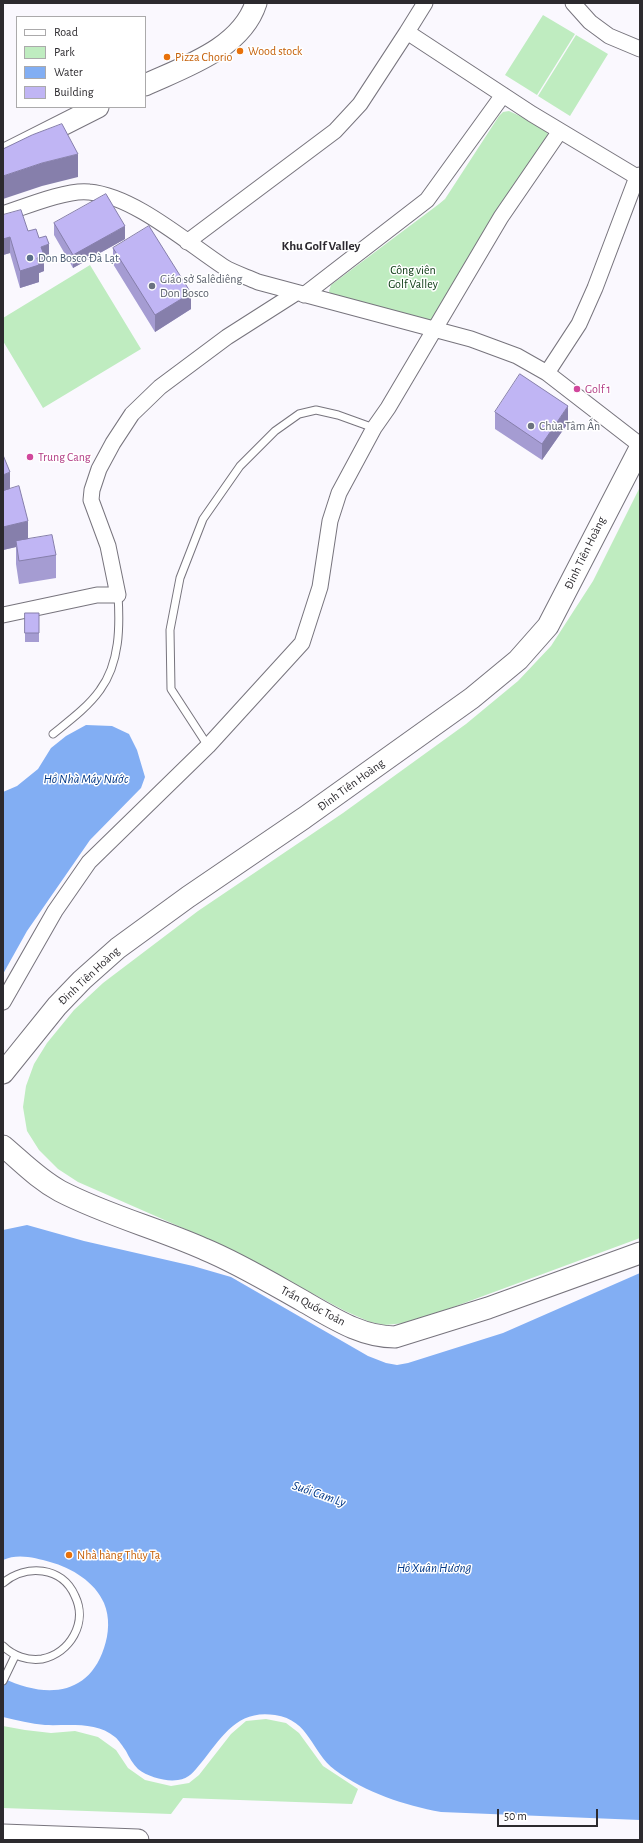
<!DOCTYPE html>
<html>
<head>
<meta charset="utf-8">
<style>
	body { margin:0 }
	#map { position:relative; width:643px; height:1843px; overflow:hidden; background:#faf8fe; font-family:"Alegreya Sans",sans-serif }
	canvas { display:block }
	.frame { position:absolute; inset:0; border:4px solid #2c2a2e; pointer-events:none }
	.legend { position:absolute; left:16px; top:16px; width:130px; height:92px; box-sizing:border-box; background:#fff; border:1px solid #abaaab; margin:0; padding:5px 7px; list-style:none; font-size:12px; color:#2c2a2e }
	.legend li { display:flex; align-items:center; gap:8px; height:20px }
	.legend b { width:20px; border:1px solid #abaaab }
	.scale { position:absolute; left:497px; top:1809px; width:101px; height:18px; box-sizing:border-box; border:2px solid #2c2a2e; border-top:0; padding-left:5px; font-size:12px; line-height:14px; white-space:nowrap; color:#2c2a2e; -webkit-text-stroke:3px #fff; paint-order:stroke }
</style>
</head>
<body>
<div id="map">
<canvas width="643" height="1843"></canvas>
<div class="frame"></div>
<ul class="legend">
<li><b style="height:5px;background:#fff"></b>Road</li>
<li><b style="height:11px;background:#bfecc0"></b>Park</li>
<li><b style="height:11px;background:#82aef3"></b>Water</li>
<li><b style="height:11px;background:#c0b5f4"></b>Building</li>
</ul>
<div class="scale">50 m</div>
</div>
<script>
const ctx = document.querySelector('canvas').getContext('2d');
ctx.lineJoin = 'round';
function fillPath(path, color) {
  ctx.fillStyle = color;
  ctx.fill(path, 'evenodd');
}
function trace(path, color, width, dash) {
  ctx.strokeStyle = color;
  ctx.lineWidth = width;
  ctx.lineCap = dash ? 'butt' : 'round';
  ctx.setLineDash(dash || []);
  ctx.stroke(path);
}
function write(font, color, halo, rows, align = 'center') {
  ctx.font = font + ' "Alegreya Sans",sans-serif';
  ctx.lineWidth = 3;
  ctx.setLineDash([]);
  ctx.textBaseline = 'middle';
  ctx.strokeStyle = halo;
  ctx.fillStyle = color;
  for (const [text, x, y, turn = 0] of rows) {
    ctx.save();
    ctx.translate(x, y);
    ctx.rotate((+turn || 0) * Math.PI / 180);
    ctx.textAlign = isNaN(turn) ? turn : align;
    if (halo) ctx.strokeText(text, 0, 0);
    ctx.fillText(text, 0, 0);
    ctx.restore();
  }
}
const green = new Path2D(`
	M543,15l32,19 -38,61 -32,-20z
	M576,35l32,19 -38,62 -32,-20z
	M509,111l35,16 3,4 2,9 -119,184 -98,-25 -3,-8 2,-6 108,-81 6,-5 54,-83 4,-4z
	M90,265l51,84 -98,59 -40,-67v-23z
	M640,487v751l-200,74 -35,11 -20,2 -15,-3 -25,-11 -119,-64 -148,-65 -20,-13 -19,-19 -12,-19 -4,-24 3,-21 8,-22 13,-21 27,-33 29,-27 95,-72 145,-98 123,-89 52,-43 33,-35 42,-65z
	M266,1719l20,4 13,10 24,33 35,23 -6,15 -169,-6 -12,16 -168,-6v-82l22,4 26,3 24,-2 23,6 18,13 12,18 17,12 26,6 18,-3 10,-8 32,-41 15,-13z`);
const water = new Path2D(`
	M86,725l26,1 17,8 8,16 8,27 -4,11 -51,52 -63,91 -24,43v-182l14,-6 21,-17 13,-21 15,-12z
	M27,1225l57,16 109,25 38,11 137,79 18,7 11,2 11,-2 95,-30 137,-60v547l-199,-8c-37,-7 -75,-19 -106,-42 -24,-18 -25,-50 -60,-55 -38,-6 -53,22 -74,48 -7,8 -12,16 -23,17 -12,2 -30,-3 -40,-11 -5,-5 -9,-12 -12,-18 -3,-4 -7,-11 -11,-14 -19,-16 -47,-11 -70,-12 -14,-1 -28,-5 -42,-8v-39c41,20 85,19 101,-30 5,-14 6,-31 0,-45 -9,-21 -32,-35 -54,-41 -14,-4 -32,-9 -47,-2v-330z`);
const lane = new Path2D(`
	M53,734c16,-13 35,-27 47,-44 20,-27 20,-64 18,-95
	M208,746l-37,-57 -1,-59 10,-52 23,-59 37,-53 35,-35 24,-17 17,-4 22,5 36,13
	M3,1583c23,-19 59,-17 72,13 13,27 -5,57 -33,63 -14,2 -29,-3 -39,-13
	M3,1681l12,-25`);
const street = new Path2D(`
	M425,3l-18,29 125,82 105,63 3,-2
	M573,3l17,19 19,14 31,13
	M3,214c21,-7 65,-25 86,-22 45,4 97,50 135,75 10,6 23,10 34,15l213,57 46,17 30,17 93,72
	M187,242l148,-111 25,-27 47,-72
	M304,295l123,-95 76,-105
	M547,373l32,-49 16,-36 42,-111
	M3,615l94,-20h21l-10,-49 -17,-46 1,-10 7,-21 14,-26 19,-29 28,-27 67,-50 69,-44
	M3,1002l52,-91 34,-49 119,-116 94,-103 18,-56 10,-66 9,-28 35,-65 14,-20 113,-191 59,-86`);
const secondary = new Path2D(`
	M145,85c39,-18 96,-36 111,-82
	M3,155l95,-48
	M3,1073l54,-67 25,-26 36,-32 70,-51 116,-79 168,-120 46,-38 30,-34 92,-178
	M3,1146c19,16 35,33 57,45 46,24 97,37 144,58 34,14 67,34 99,52 30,17 58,36 92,36l93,-29 152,-55
	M3,1835l135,5`);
const wall = new Path2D(`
	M3,215l36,23 10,23 -5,1v9l-5,2v9l-19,6 -10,-35 -7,2z
	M54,223l71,16 -52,29 -19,-33z
	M113,248l78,61 -36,23 -42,-68z
	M495,412l73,11 -26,37 -47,-31z
	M3,475l7,14 18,50 28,16v23l-37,6 -3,-20v-17l-13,3z
	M25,613h14v29h-14z`);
const shadedWall = new Path2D(`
	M78,154v23l-36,9 -39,13v-23l39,-13z
	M125,226v13l-52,29v-13z
	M10,237v16l-7,2v-16z
	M49,244v17l-5,1v9l-5,2v9l-19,6v-17l17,-13 4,-11z
	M191,293v16l-36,23v-17z
	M568,406v17l-26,37v-16z
	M10,472v23l-7,3v-23z
	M28,521v23l-12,-3v6l-13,3v-23z`);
const building = new Path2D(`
	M62,124l16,30 -36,9 -39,13v-27l29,-14z
	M106,194l19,32 -52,29 -19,-32z
	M21,210l7,21 8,-2 3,9 7,-2 3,8 -8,3 3,8 -7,3 2,7 -19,6 -10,-34 -7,2v-24z
	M149,226l42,67 -36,22 -42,-67z
	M520,374l48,32 -26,38 -47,-32z
	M3,455l7,17 -7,3z
	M19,486l9,35 -25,6v-36z
	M52,535l4,20 -37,6 -3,-20z
	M25,613h14v20h-14z`);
const markers = [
	[240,51,4,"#e8710a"],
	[167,57,4,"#e8710a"],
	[30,258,4,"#5c6f8a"],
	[152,286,4,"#6b7280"],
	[577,389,4,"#d1479c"],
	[531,426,4,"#6b7280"],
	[30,457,4,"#d1479c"],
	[69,1555,4,"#e8710a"]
];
const foodNames = [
	["Wood stock",248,51],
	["Pizza Chorio",175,57],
	["Nhà hàng Thủy Tạ",77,1555]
];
const serviceNames = [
	["Don Bosco Đà Lạt",38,258]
];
const parkNames = [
	["Công viên",413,270],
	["Golf Valley",413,284]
];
const worshipNames = [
	["Giáo sở Salêdiêng",160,279],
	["Don Bosco",160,293],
	["Chùa Tâm Ấn",539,426]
];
const hotelNames = [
	["Golf 1",585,389],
	["Trung Cang",38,457]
];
const streetNames = [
	["Đinh Tiên Hoàng",585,553,-64],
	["Đinh Tiên Hoàng",351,785,-36],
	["Đinh Tiên Hoàng",89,976,-43],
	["Trần Quốc Toản",313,1306,28]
];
const neighbourhoodNames = [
	["Khu Golf Valley",321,246]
];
const waterNames = [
	["Hồ Nhà Máy Nước",86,779],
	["Suối Cam Ly",319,1494,19],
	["Hồ Xuân Hương",434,1568]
];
fillPath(green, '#bfecc0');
fillPath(water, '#82aef3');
trace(lane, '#77747d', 9);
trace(street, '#77747d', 17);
trace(secondary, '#77747d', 23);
trace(lane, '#fff', 7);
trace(street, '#fff', 15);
trace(secondary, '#fff', 21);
fillPath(wall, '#a59cd2');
fillPath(shadedWall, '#867fab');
fillPath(building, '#c0b5f4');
trace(building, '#867fab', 1);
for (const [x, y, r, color] of markers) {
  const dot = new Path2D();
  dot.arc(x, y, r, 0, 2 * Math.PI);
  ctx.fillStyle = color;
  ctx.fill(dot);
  trace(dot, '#fff', 1.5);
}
write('12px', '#c56008', '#fff', foodNames, 'left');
write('12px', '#4e5e75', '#fff', serviceNames, 'left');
write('12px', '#05350c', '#fff', parkNames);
write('12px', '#5b616d', '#fff', worshipNames, 'left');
write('12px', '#b23c85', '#fff', hotelNames, 'left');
write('12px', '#2c2a2e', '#fff', streetNames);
write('bold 13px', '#2b282f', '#fff', neighbourhoodNames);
write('italic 13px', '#003785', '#fff', waterNames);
</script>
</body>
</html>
